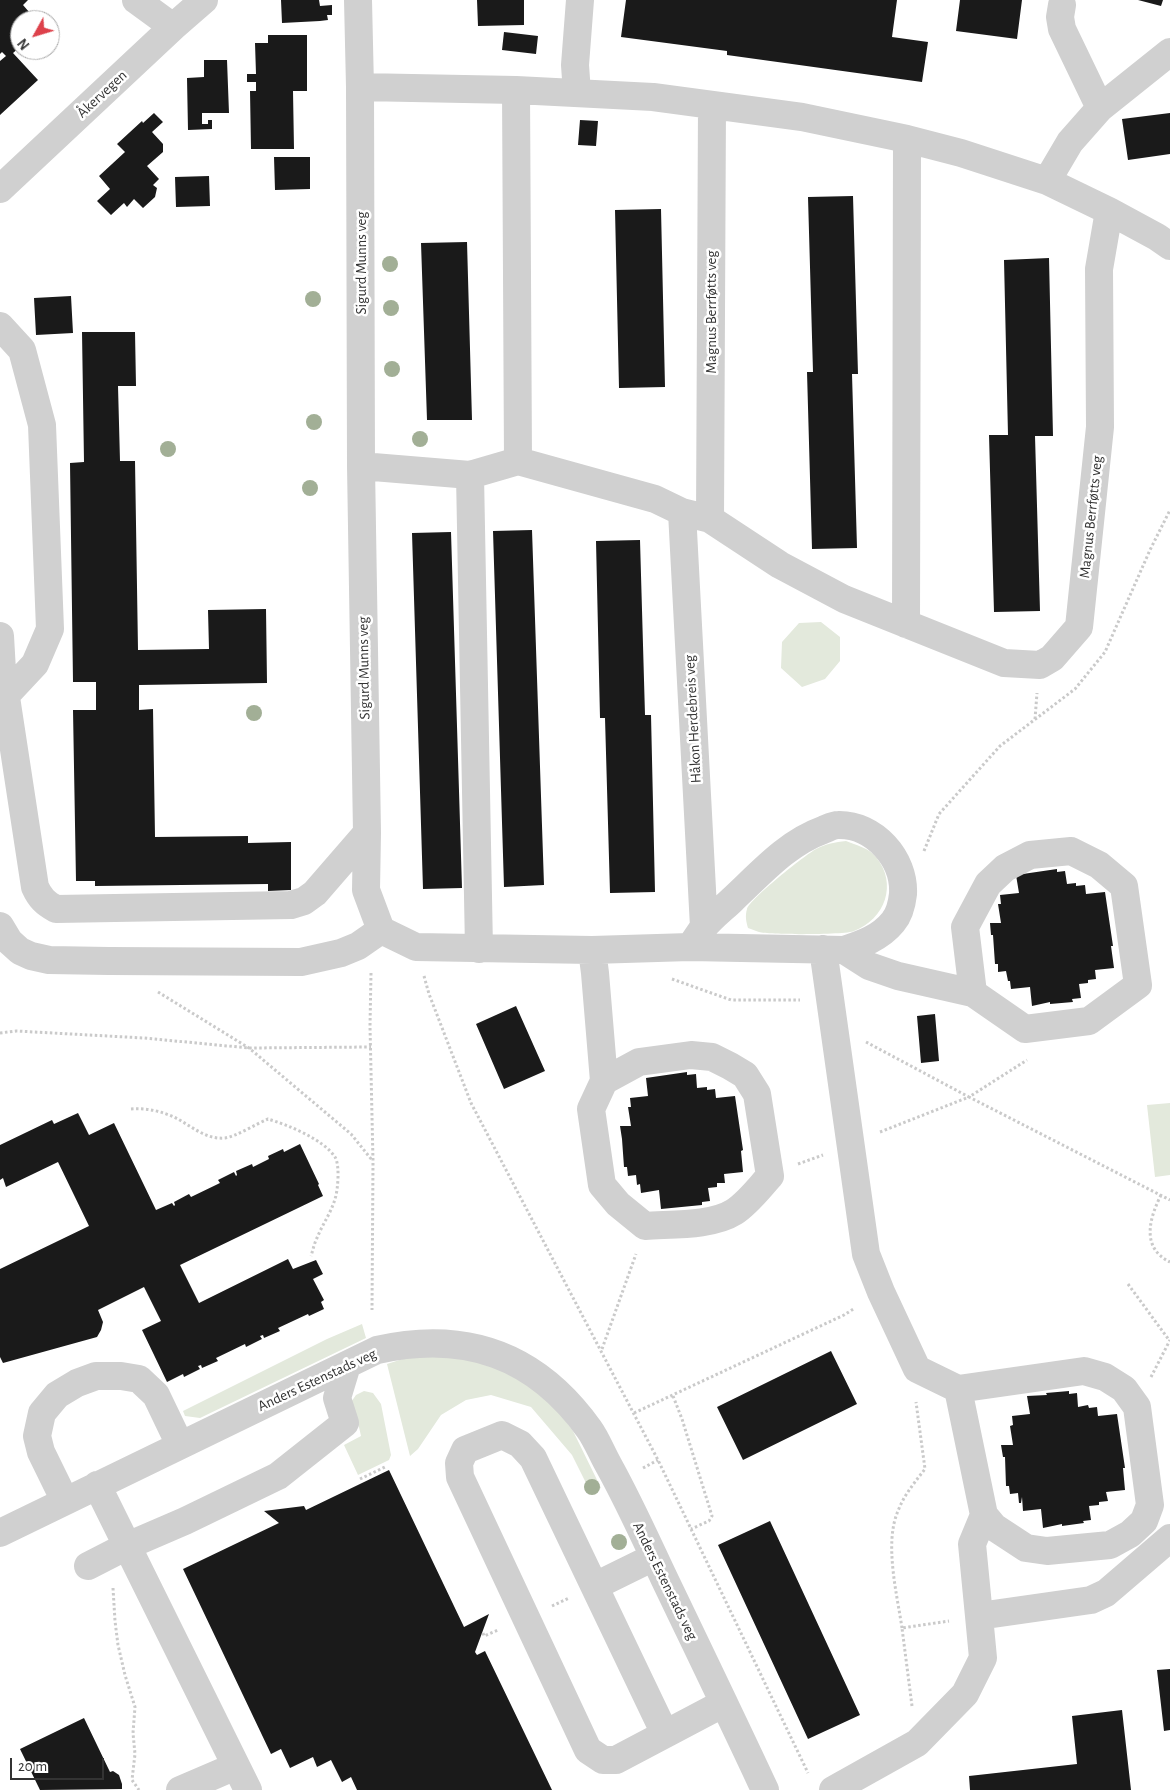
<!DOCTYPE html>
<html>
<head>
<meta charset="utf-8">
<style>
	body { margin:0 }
	#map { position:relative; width:1170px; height:1790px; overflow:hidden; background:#fff; font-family:"Alegreya Sans",sans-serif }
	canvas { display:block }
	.north { position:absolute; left:10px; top:10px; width:50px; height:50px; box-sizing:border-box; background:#fff; border:1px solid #adadad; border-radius:50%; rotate:231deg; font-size:14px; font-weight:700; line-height:20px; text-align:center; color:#333 }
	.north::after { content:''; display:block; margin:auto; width:18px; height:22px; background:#dd414b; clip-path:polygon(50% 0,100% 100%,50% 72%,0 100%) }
	.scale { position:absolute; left:10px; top:1758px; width:94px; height:22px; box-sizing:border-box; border:2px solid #333; border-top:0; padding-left:6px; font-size:15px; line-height:18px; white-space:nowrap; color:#333; -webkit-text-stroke:4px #fff; paint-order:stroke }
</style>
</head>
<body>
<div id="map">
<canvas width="1170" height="1790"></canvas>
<div class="north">N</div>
<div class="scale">20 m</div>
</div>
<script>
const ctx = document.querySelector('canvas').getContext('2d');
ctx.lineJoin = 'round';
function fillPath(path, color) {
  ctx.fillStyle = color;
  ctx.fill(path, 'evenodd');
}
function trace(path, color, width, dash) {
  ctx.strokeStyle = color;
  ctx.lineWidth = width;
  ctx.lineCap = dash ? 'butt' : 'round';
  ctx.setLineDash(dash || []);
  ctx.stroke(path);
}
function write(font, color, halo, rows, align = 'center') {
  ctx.font = font + ' "Alegreya Sans",sans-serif';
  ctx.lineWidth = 5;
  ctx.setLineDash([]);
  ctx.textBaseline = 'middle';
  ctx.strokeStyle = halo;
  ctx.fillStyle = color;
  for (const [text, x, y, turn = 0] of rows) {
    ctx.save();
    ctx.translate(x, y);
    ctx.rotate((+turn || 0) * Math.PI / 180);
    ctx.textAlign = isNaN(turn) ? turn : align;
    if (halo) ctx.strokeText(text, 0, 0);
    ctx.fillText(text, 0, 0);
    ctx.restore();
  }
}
const green = new Path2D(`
	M821,622l19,15v24l-15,18 -23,8 -21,-19 1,-26 17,-19z
	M846,841c10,4 23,7 30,16 22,27 9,62 -22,74 -8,4 -85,4 -95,1 -4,-1 -7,-3 -11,-4 -2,-7 -3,-12 -1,-19 3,-10 58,-54 69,-60 10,-5 19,-7 30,-8z
	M1170,1103v72l-15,2 -8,-72z
	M362,1324l4,14 -166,80 -15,-2 -2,-5 144,-72z
	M409,1357h45l34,6 35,19 31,23 19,26 28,57 -10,5 -19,-38 -41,-48 -40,-12 -25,5 -25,15 -23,34 -8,7 -23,-92z
	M364,1391l9,2 8,11 10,51 -2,5 -31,15 -14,-30 17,-9 -2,-9 -10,-22 7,-10z`);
const building = new Path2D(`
	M0,0h28l-5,5 13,15h-16v15l-6,6 6,6 -7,6 25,27 -38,35v-54l6,-5 -4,-4 -2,2z
	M281,0h38l1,6 12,-1v10h-5l1,5 -8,1 -38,2z
	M477,0h47v25l-46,1z
	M626,0h271l-5,37 36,5 -6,40 -195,-27v-4l-106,-14z
	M960,0h62l-5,39 -61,-8z
	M1138,0h25l-2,6z
	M504,32l34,4 -2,18 -34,-4z
	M268,35h39v56h-14l1,58h-43l-1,-58h6v-9h-9v-8h9l-1,-31h13z
	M204,60h23l2,53h-27v11h6v-4h4v9l-24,1 -1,-52 17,-1z
	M154,113l9,9 -11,10 11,12v8l-16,14 12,13 -6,6 4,3 -2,9 -12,11 -9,-9 -7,8 -3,-4 -13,12 -14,-14 13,-12 -11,-13 26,-24 -8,-8 25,-23 1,2z
	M1170,113v41l-42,6 -6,-41z
	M580,120l18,1 -2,25 -18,-1z
	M274,157h36v32l-35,1z
	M209,176l1,30 -34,1 -1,-30z
	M853,196l5,178h-6l5,174 -45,1 -5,-177h6l-5,-175z
	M661,209l4,178 -46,1 -4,-178z
	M467,242l5,178h-45l-6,-177z
	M1049,258l4,178h-18l5,175 -46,1 -5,-177h19l-4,-175z
	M71,296l2,37 -37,2 -2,-37z
	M82,332h53l1,54h-18l2,75h15l3,189 71,-1 -1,-39 58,-1 1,74 -128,2v25l14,-1 2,128 93,-1v7l43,-1v48l-23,1v-7l-173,2v-5h-19l-3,-171h23v-28h-23l-3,-219 14,-1z
	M532,530l12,355 -40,2 -11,-356z
	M451,532l11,356 -39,1 -11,-356z
	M640,540l5,175h6l4,177 -45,1 -5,-175h-5l-4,-177z
	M1057,869v3l8,-1 2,13 9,-1v3l9,-1 1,9 19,-2 8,54h-2l3,22 -19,2 1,9 -8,1v3l-9,1 2,14 -9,1 1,3 -23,2v-2l-18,4 -2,-19 -19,2 -1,-8h-2l-2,-10 -8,1v-8h-3l-2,-29h-2l-1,-12h11l-3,-19h3l-1,-9 19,-2 -3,-18z
	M516,1006l29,65 -41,18 -28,-65z
	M935,1014l4,47 -18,2 -4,-47z
	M687,1072v3l9,-1 1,14 10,-1v3l8,-1 1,9 19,-2 8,54 -2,1 2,21 -19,2 1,9h-8v4l-9,1 2,13 -8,1v3l-41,4 -2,-19 -18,3 -1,-9 -3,1 -1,-10 -8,1 -1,-9h-3l-2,-28 -2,-13h11l-3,-19h3l-1,-9 18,-2 -2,-18z
	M78,1113l11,22 25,-12 42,87 16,-7 2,3 1,-1 -1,-3 15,-8 2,3 29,-14 -2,-3 16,-8 2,4 1,-1 -1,-4 16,-7 1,3 16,-8 -1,-3 15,-7 1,3 16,-8 19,40 -1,1 5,11 -143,69 19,38 89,-44 5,10 23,-9 7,14 -10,5 11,21 -3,2 3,7 -15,7 -1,-2 -30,14 2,3 -16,7 -1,-3 -3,1 2,3 -16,8 -1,-3 -29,14 2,3 -16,7 -1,-3 -3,1 2,3 -16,8 -1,-3 -16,8 -25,-52 19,-9 -17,-34 -46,23 5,12 -2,8 -4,7 -94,26 -3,-6v-88l89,-43 -31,-64 -52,25 -3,-9 -3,2v-35l52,-25 2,4z
	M831,1351l26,53 -114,56 -26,-53z
	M1069,1391v3l8,-1 1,14 10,-2 1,3 8,-1 1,9 19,-2 8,54h-2l2,22 -19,2 2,9 -9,1v3l-10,1 2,14 -8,1 1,2 -22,3v-2l-19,4 -2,-19 -18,2 -1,-14 -1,6h-2l-1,-10 -8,1 -1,-8h-3l-1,-29h-2l-2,-12h12l-3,-19 3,-1 -1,-9 18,-2 -3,-18 20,-1 -1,-2z
	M389,1470l75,157 25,-13 -14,38 2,3 8,-4 67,139h-195l-6,-13 -9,5 -11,-22 -14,7 -4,-10 -23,11 -9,-19 -10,5 -88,-185 96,-46 -15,-12 40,-5 2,4z
	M770,1521l90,194 -52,24 -90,-194z
	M1170,1669v61l-6,1 -7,-61z
	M1122,1710l9,80h-161l-1,-14 108,-12 -5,-48z
	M84,1718l26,54 3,-1 6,4 3,9v5l-82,1 -20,-41z`);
const path = new Path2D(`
	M1035,719l2,-26
	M924,851l15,-37 61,-68 75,-57 30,-37 45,-102 20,-40
	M371,973l-1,53 3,135 -1,149
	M424,976l5,18 42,109 187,357 150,313
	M672,979l59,21h69
	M158,992l91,56 102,86 21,26
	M0,1033l16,-2 128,7 105,10 122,-1
	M866,1042l103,55 58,-37
	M131,1109c13,-1 25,1 38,6 19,7 34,25 56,23 12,-2 31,-14 43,-19 20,6 55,20 67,38 5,8 3,33 0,42 -4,14 -13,26 -18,39 -3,6 -4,12 -6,18
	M880,1132l89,-35 201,103
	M798,1164l25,-9
	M1161,1195c-12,24 -20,53 9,67
	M1128,1284l41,56
	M602,1349l34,-95
	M1151,1377l19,-37
	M673,1396l9,23 30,97 -3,5 -18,8
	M634,1413l210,-98 11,-7
	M643,1468l15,-8
	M360,1479l27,-13
	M113,1588l2,33 3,24 7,30 10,32 -2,26 2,21 -3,26 7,10
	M552,1606l17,-8
	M902,1628c-5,-34 -18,-85 -4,-117 6,-16 17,-29 27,-42l-9,-67
	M483,1633l1,3 14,-6
	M912,1706l-10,-78 47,-7`);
const minor = new Path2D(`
	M136,0l37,27
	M358,0l2,87 1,379 6,367 -1,57 15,40
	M1062,5l-2,12 2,12 38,79
	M360,87l156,3 137,7 149,20 105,22 54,14 86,28 62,30 48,26 13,9
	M516,90l2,371
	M577,93l-2,-28 5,-65
	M1047,181l23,-39 30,-34 70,-56
	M0,189l173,-162 31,-27
	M0,326l22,24 20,75 8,204 -15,35 -29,31
	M361,466l109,9 48,-14 137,38 27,13 28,7 70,46 64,34 160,64 36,2 12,-7 27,-31 21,-200 -1,-158 10,-58
	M470,475l9,474
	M682,512l22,415
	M710,519l2,-414
	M906,624l1,-485
	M0,636l2,35 33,216c5,11 10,16 21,22l235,-4 13,-4 11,-8 52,-60
	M0,926l9,15 11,10 11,5 18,4 60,1 192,1 40,-9 17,-7 23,-16
	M381,930l35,17 176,3 98,-3 154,3c18,-6 36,-12 49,-28 6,-7 9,-19 10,-28 2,-35 -29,-70 -65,-69 -5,0 -10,3 -15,5 -36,13 -62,43 -90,69 -9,9 -21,18 -30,29 -4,6 -8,12 -13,19
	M823,949l43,305 15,38 36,77 41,20
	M592,950l3,23 9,108 -13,28 11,76 16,19 27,22c27,-2 67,0 89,-14 14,-9 25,-24 36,-36l-13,-82 -12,-19 -15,-9 -18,-9 -21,-2 -52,7 -35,19
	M844,950l25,16 29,10 75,17 52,36 64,-8 49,-36 -14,-99 -25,-21 -28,-14 -41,4 -25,13 -17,16 -23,43 8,66
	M1084,1371l21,6 19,12 13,18 13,98 -6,16 -14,13 -20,11 -63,6 -21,-3 -32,-21 -10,-12 -26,-126z
	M97,1485l151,305
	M65,1501l-24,-49 -4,-16 5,-23 15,-18 20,-12 19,-7h25l18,3 17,16 24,50
	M984,1515l-12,29 7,72 112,-16 15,-7 64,-55
	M0,1533l377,-183c88,-20 159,5 212,79 8,11 13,25 20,37 20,36 37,74 55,112 34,71 68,141 101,212
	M88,1566l39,-20 58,-25 93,-45 67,-53 -8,-25 10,-33
	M595,1586l59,-29
	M665,1734l-132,-276 -13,-14 -18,-9 -37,15 -6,13 1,14 128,273 15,10h13l108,-57
	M180,1790l56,-24
	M833,1790l84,-47 48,-49 18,-36 -4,-42`);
const trees = [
	[390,264],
	[313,299],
	[391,308],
	[392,369],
	[314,422],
	[420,439],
	[168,449],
	[310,488],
	[254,713],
	[592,1487],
	[619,1542]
];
const streetNames = [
	["Åkervegen",102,94,-43],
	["Sigurd Munns veg",361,263,-90],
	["Magnus Berrføtts veg",711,312,-90],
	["Magnus Berrføtts veg",1091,517,-84],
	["Sigurd Munns veg",364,668,-91],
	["Håkon Herdebreis veg",693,719,-93],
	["Anders Estenstads veg",317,1380,-25],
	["Anders Estenstads veg",665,1581,64]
];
fillPath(green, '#e3e9dc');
fillPath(building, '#1a1a1a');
trace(path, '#cacaca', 3, [2.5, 2.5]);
trace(minor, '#d0d0d0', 28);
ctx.fillStyle = '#a2af96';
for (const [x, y] of trees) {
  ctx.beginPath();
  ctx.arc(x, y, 8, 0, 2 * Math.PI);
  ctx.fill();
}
write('15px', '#333', '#fff', streetNames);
</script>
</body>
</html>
